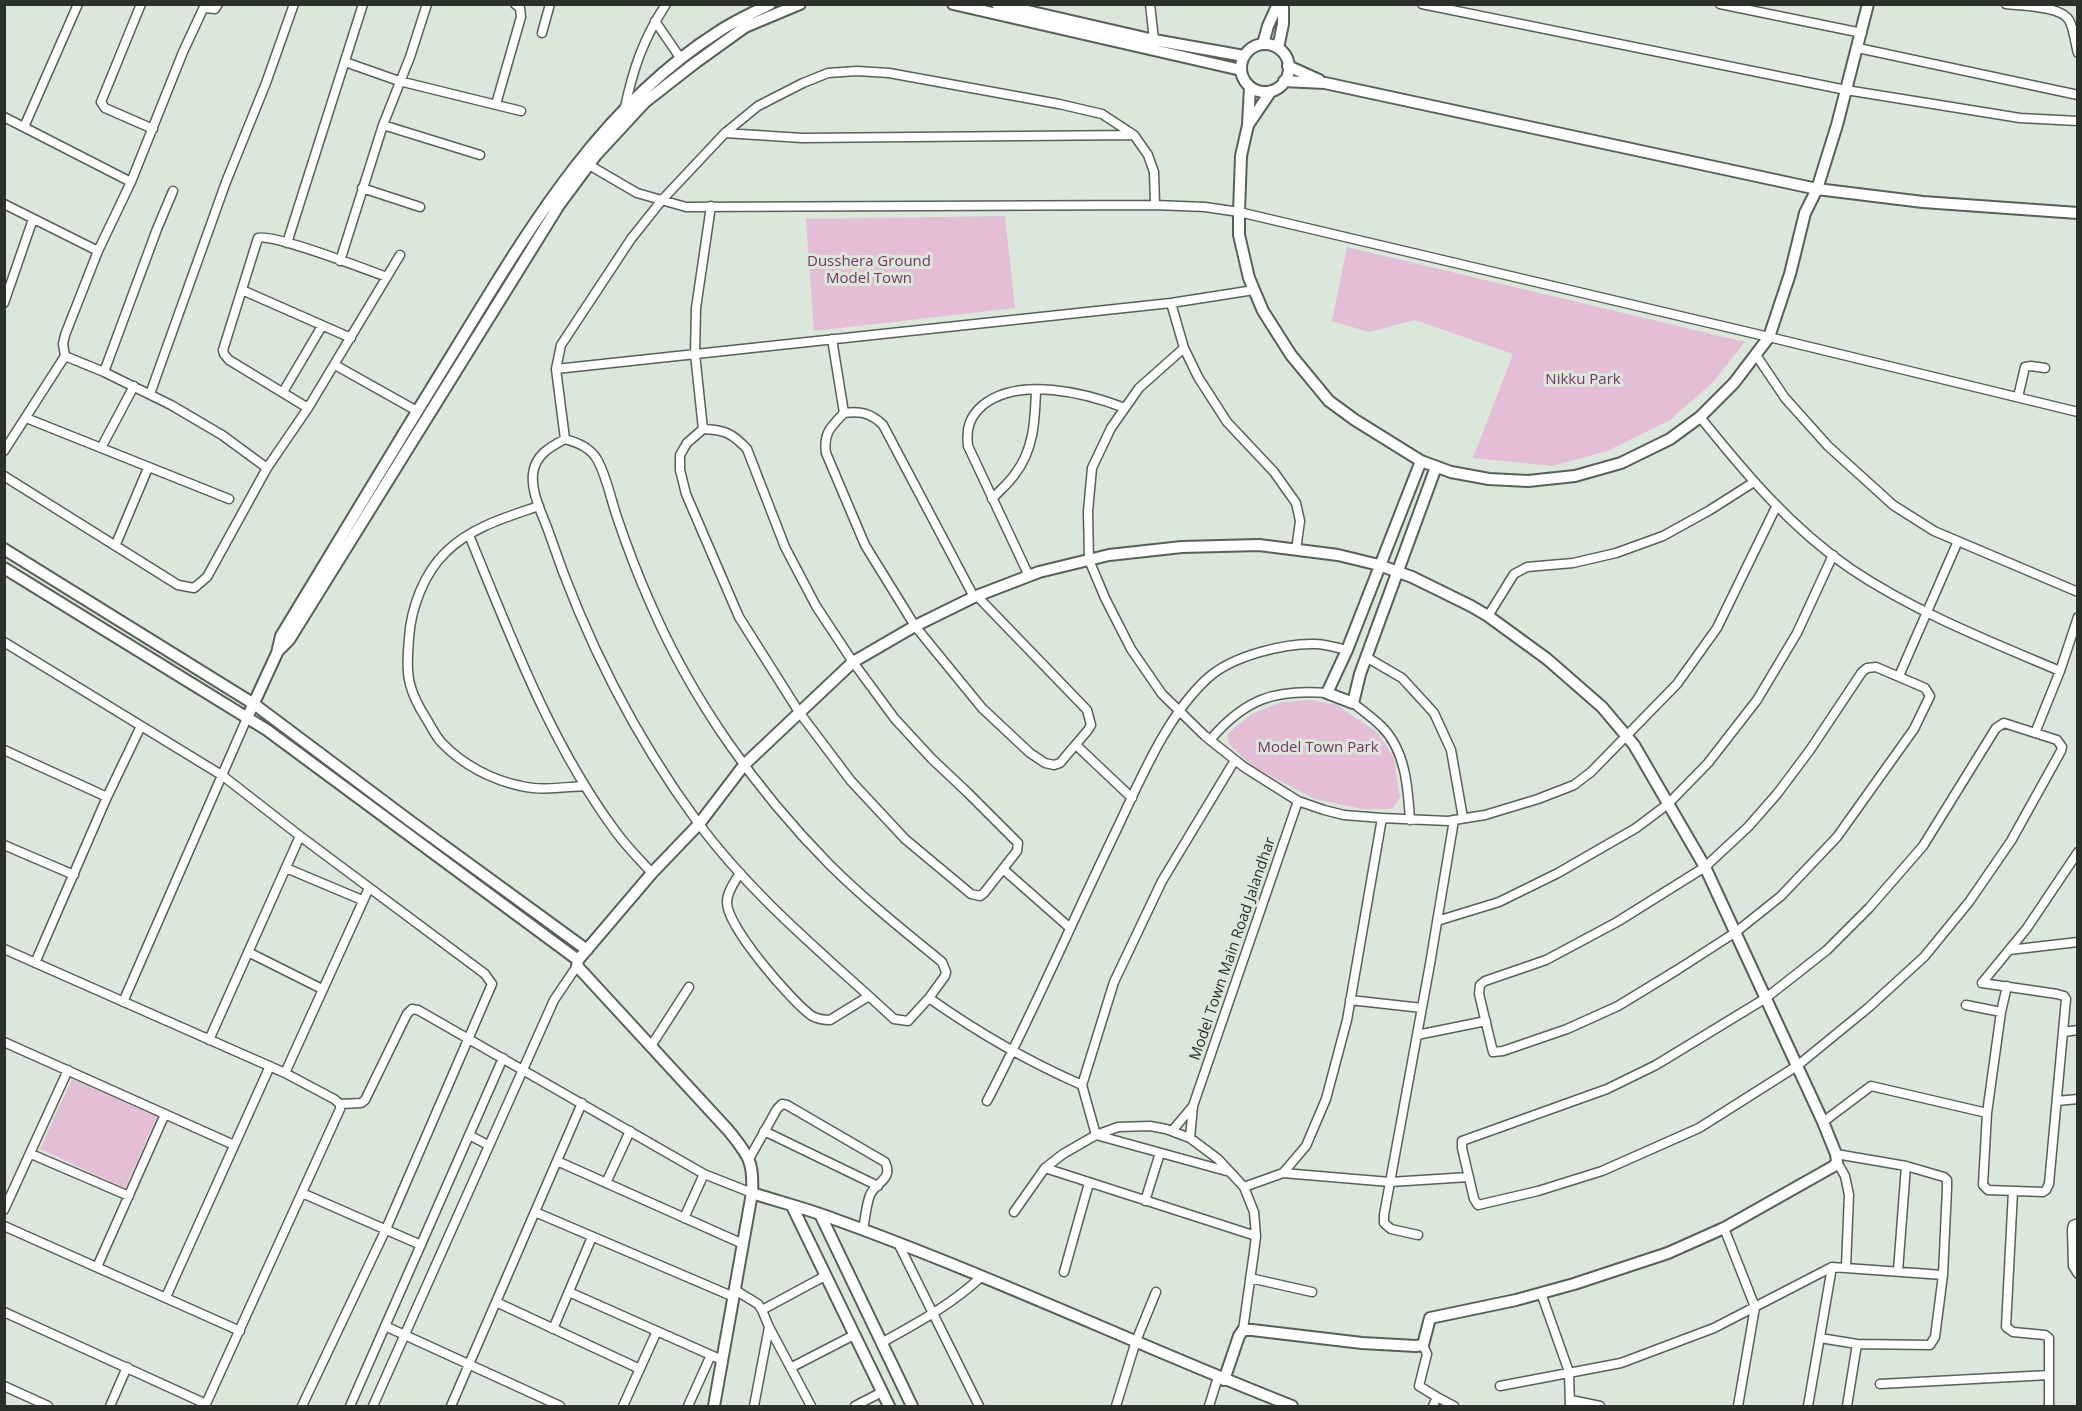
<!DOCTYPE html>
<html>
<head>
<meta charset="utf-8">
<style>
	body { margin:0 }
	#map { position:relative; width:2082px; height:1411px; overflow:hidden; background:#dbe7da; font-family:"Open Sans",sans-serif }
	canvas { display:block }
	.frame { position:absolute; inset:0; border:6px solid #2b302b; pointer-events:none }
</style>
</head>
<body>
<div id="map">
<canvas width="2082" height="1411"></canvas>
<div class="frame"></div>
</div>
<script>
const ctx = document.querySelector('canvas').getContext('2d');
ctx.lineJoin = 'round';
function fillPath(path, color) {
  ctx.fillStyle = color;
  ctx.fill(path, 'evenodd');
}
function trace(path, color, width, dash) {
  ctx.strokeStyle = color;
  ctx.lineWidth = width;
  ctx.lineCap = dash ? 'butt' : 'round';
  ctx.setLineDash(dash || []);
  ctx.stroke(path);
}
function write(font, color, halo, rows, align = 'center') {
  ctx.font = font + ' "Open Sans",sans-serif';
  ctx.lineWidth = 6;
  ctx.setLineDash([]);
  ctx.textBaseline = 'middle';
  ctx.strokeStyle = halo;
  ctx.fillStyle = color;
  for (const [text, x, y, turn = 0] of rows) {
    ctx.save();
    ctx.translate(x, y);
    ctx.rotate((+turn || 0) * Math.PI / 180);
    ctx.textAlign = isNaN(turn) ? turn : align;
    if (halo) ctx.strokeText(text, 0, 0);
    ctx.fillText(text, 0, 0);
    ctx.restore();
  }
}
const green = new Path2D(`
	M1005,216l10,92 -201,23 -8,-112z
	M1347,247l398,95 -32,40 -43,38 -63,31 -54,15 -80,-8 40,-104 -98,-34 -46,12 -37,-11z
	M1311,700l26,5 41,28 16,25 6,39 -8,12h-30l-47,-10 -63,-33 -22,-21 -3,-11 25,-20 30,-12z
	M72,1079l85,38 -32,71 -85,-39z`);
const minor = new Path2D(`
	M141,4l-40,98 4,6 48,21
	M1150,4l4,36
	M1422,4l424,86 174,28 58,3
	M1720,4l142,29
	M2006,4c16,2 55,2 63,16 5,9 6,23 9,33
	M655,21l26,38
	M542,33l8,-29
	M1858,48l220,47
	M345,62l54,19 122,30
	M496,104l25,-87 -1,-9 -5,-4
	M625,107c9,-41 18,-67 41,-103
	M4,117l127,65
	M383,125l97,30
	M24,127l54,-123
	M725,133l77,5 331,-3
	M589,165l48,28 49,14 469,-2 50,2 34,5 530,125 309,75
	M362,188l58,19
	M4,204l94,47
	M287,243l76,-239
	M340,261l43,-136 27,-68 17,-53
	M242,290l109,48
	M4,303l29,-84
	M1171,303l13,45 14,29 29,45 47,50 22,31 4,18 -4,29
	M832,339l12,74
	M1184,348l-45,40 -28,40 -19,40 -4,43 1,49 16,38 26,51 31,45 43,42 39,31 54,34 26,9 20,5 38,3 66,3 37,-6 53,-16 36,-14 17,-13 86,-88 40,-56 59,-121
	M1756,355l29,43 43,48 65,59 41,26 144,61
	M65,356l-2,-12 2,-9 33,-84 33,-69 52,-130 20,-43 3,-1 9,1 3,-5
	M335,365l82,46
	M556,369l615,-66 83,-13
	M104,372l53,-143 16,-38
	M283,392l39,-66
	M150,394l76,-212 40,-99 28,-79
	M2018,397l7,-30 6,-1 14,2
	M308,408l-79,-48 -5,-6 -1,-4 35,-112c15,-5 109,32 129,39
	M1700,417c45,56 91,111 151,152 64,43 138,72 209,102
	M26,418l203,81
	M703,429c22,1 29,4 44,20l38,98 31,59 37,56 42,57 37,40 35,33 51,51 -1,8 -33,42 -4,3 -9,-2 -66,-55 -54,-58 -52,-69 -60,-95 -53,-123 -6,-24v-15l7,-12z
	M703,429l-8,-75 1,-46 15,-102
	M565,439c14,4 26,9 33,22 9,17 13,39 19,56 10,30 22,61 35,90 41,94 104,183 177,257 35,35 75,67 113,98l4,10 -1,4 -16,22 -21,23 -14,-2c-67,-62 -140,-121 -195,-195 -65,-88 -116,-190 -151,-294 -6,-16 -17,-38 -15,-56 2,-19 17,-27 32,-35z
	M565,439l-9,-70 5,-24 70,-106 31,-39 63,-67 33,-27 45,-23 25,-10 29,-2 32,2 170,31 43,10 32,21 14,20 6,17 1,33
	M101,448l33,-62
	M4,451l61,-95 39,16 67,33 51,30 45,33
	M4,476l174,109 16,3 13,-11 60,-109 41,-60 92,-153
	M992,499c8,-9 17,-16 23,-25 19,-24 20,-55 21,-84
	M539,506c-32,11 -68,21 -93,46 -22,21 -35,56 -37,86 -1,14 -3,31 1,46 3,13 10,25 17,36 5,8 9,17 15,23 21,22 50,37 79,43 21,5 43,1 64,0
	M469,535c42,102 81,208 147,297 11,15 24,28 36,41
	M116,544l32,-76
	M1029,576l-61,-130c-2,-17 1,-29 15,-41 36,-29 103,-12 142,3
	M974,597l-91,-172c-12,-12 -22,-14 -39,-12 -13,14 -21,20 -18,40l39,92 50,81 67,82 48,45 15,10 9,2 6,-2 28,-33 3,-5 -4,-15 -110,-114
	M1488,616l26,-42 13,-7 46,-4 43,-10 47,-17 47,-26 44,-28
	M4,642l219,134 77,60 185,138 7,10 -106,245 -84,177
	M1366,657l36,21 32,35 17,37 12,68
	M1876,667l49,21 5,8 -16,33 -77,108 -56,59 -45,36 -59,38 -59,36 -51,23 -64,22 -10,1 -14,-58 1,-9 5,-4 61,-21 71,-38 88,-55 43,-40 29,-33 33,-44 52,-78 5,-4z
	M1899,676l59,-135
	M1353,703c10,8 20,15 29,24 24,24 26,62 28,93
	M2004,723l53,17 5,7 -1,4 -50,90 -42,61 -45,55 -56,51 -71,58 -98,62 -97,43 -64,20 -60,14 -4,-6 -12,-51v-7l145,-52 49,-24 110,-67 61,-48 42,-42 54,-62 73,-118z
	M2035,733l25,-62 18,-54
	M1210,740c35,-41 64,-51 117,-47
	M1076,745l56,53
	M4,750l103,47
	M4,845l70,30
	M286,868l76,32
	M1003,869l67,59
	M740,873c-5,8 -13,19 -13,29 -1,24 65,100 85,114 6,3 12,4 18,4l39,-24
	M1437,921l62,-19 59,-29 78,-45 32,-24 40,-41 49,-63 40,-67 36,-78
	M4,949l281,124 49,26 6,5v5l-135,297
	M2009,950l69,-8
	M248,952l74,37
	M35,963l72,-166 34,-71
	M1982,983l75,11 7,2 2,3 -17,185 -3,6 -3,2 -55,-2 -5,-5 4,-72 14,-101 6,-26
	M1982,983l45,-55 51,-76
	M929,998c48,34 98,63 153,87
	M1350,1000l72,8
	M123,1002l124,-284
	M1966,1005l35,7
	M2064,1032l14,-2
	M1417,1035l69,-14
	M209,1040l91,-204
	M4,1042l230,103
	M651,1046l38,-59
	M285,1073l84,-185
	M987,1101c46,-88 85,-179 128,-268 24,-50 52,-119 94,-156 24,-21 75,-34 107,-33 10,0 21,4 31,6
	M2057,1101l21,-2
	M340,1104l21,-1 4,-3 42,-86 5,-5 6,1 286,164 48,19
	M1823,1122l48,-36 116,27
	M764,1131l114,55
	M1172,1131l21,-25
	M469,1135l19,10
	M1190,1138l3,-32 105,-305
	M31,1154l98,42
	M749,1159l28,-50 5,-5 5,1 98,57c9,17 -10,21 -15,33 -4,11 -5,24 -7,35
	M557,1161l186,83
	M1837,1162l8,14 4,19 -3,72
	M1045,1168l211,68
	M1230,1172l-134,-37 -14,-50 32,-103 48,-101 73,-121
	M1283,1173l107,9 79,-5
	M606,1183l24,-52
	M1244,1187l39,-14 23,-27 20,-47 21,-79 35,-202
	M2013,1191l-7,136 7,5 32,3 4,3v68
	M302,1193l119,52
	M1145,1201l15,-48
	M4,1210l64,-140
	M535,1212l199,85
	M1014,1212l31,-44 18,-14 33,-19 22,-8 32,-1 16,3 24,9 28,21 26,28 10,25 2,24 -2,16 -11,78
	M684,1218l20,-44
	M2078,1223l-5,2 -1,4 1,37 5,8
	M4,1226l236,105
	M1724,1228l31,79 -17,99
	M1418,1235l-27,-6 -7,-6v-8l46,-251 24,-144
	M898,1243l81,163
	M97,1267l68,-153
	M1898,1271l8,-105
	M1064,1272l25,-89
	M1250,1278l62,14
	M735,1290l23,14 4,6 7,17 42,79
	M569,1292l153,68
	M1541,1293l28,79 1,34
	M166,1297l104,-231
	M496,1302l144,67
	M762,1310l63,-34
	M4,1312l202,92
	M385,1326l175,80
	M553,1329l39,-92
	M1820,1338l37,6 73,1 5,-8 8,-62 4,-87v-8l-3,-3 -38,-11 -70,-12
	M881,1343c36,-20 70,-38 100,-66
	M1423,1345l4,9 -8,32 18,11
	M792,1367l62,-32
	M1880,1384l169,-9
	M4,1386l44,20
	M1500,1386l121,-23 93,-35 118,-61 111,8
	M1571,1400l29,6
	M110,1406l17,-39
	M350,1406l153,-348
	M373,1406l181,-406 23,-34
	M451,1406l131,-303
	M623,1406l34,-75
	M688,1406l23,-51
	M754,1406l15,-79
	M855,1406l27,-14
	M1116,1406l20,-65 20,-49
	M1209,1406l9,-29
	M1433,1406l4,-9 17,9
	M1808,1406l24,-139
	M1847,1406l10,-62`);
const tertiary = new Path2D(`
	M953,4l288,66
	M997,4l157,36 90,16
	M1263,44l5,-18 10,-22
	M1241 68a24 24 0 1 1 48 0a24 24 0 1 1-48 0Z
	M1278,48l5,-24v-20
	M1288,66l31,14
	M1284,81l41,2 492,106 106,13 155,11
	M1250,87l-2,38 -7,31 -2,56v23l10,43 14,33 28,44 38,46 26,19 66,41 30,11 38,7 39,2 47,-5 46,-13 49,-24 30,-22 34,-34 35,-46 21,-63 15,-61 12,-24 20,-64 31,-121
	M1248,125l23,-34
	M1421,461l-74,189 -20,43 26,10 7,-29 76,-207
	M4,549l250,155 156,117 177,129
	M4,568l263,162 311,230
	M279,650l10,-10 270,-435 37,-50 49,-53 50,-39 50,-36 55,-23
	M247,718l30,-65 4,-17c57,-94 114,-189 172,-283 73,-119 144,-244 265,-321 16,-11 35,-19 52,-28
	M752,1193c28,9 56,16 82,26 156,56 305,127 458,187
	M792,1206l97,200
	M820,1214l92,192
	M714,1406l38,-213c2,-32 -4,-38 -24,-63l-151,-164 1,-6 74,-87 47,-49 45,-59 109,-103 62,-36 59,-29 65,-25 70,-17 73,-8 77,-2 79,10 41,10 33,12 59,29 17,10 59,43 55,48 32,38 71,122 118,255 13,32 1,8 -3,4 -110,62 -56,25 -94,31 -58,16 -86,18 -7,27 -7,1 -54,-3 -110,-13h-9l-4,6 -15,44`);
const parkNames = [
	["Dusshera Ground",869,262],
	["Model Town",869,279],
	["Nikku Park",1583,380],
	["Model Town Park",1318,748]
];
const streetNames = [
	["Model Town Main Road Jalandhar",1233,949,-71]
];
fillPath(green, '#e4bdd7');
trace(minor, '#576157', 11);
trace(tertiary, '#576157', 14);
trace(minor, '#fff', 8);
trace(tertiary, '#fff', 10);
write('15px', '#783565', '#dbe7da', parkNames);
write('15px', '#2b302b', '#dbe7da', streetNames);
</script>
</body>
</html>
